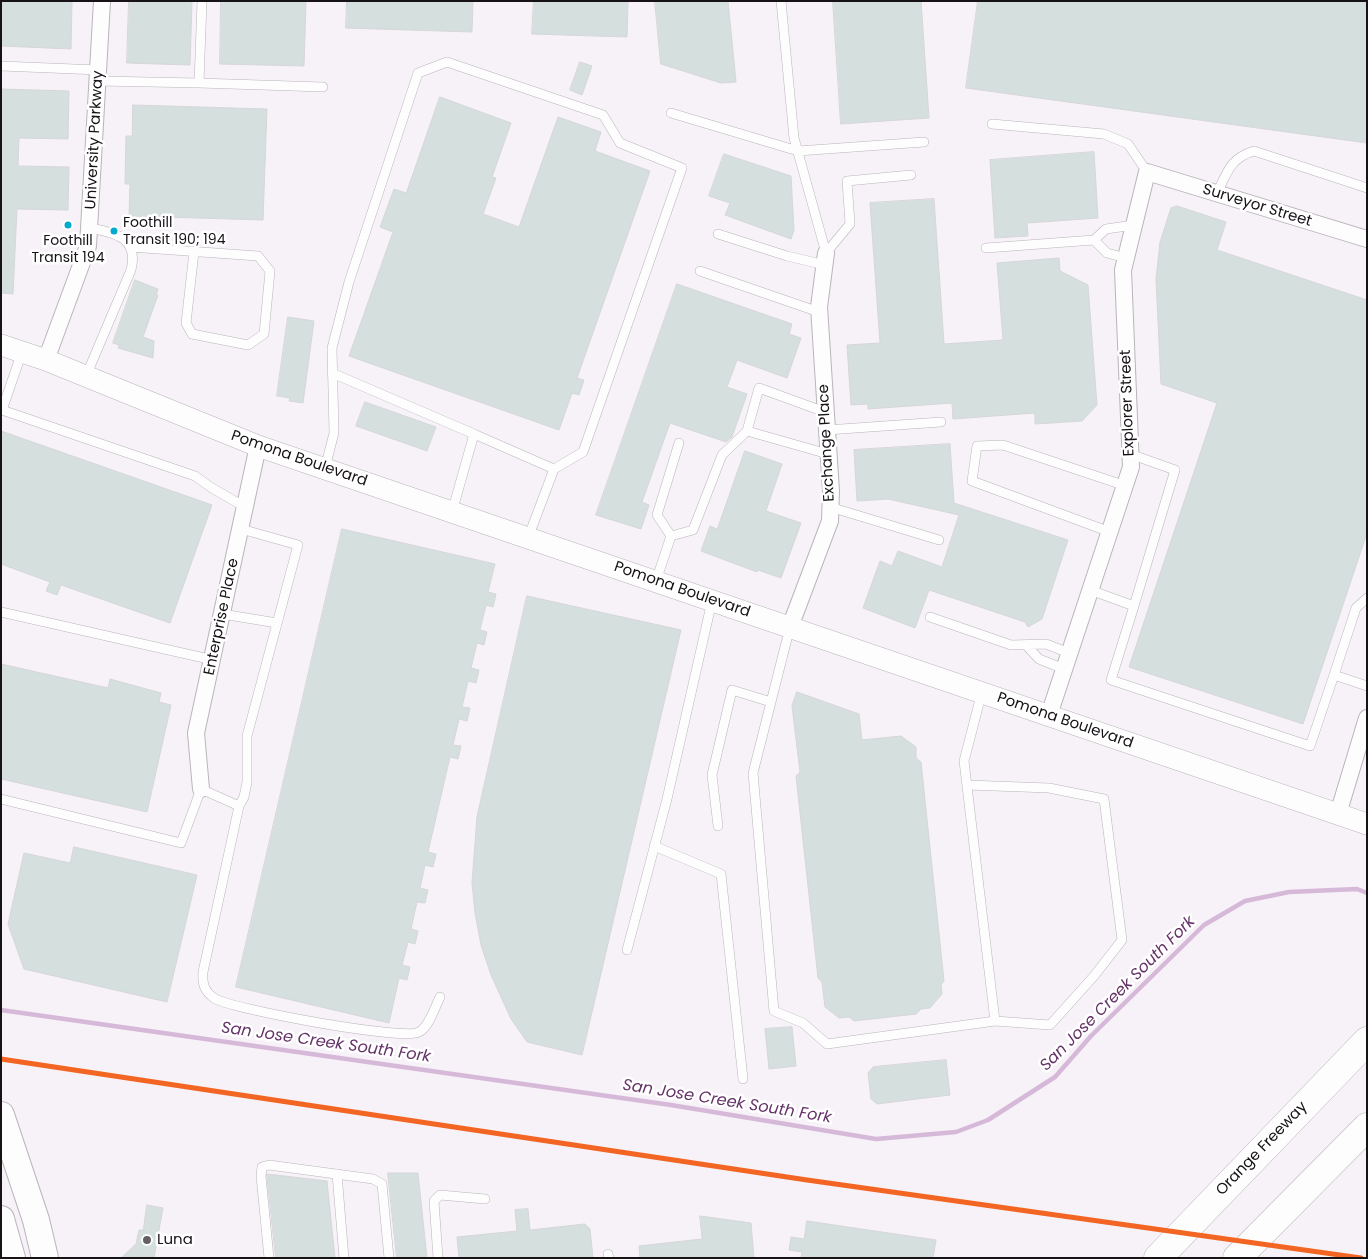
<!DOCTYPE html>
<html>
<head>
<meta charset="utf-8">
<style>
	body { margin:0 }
	#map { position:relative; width:1368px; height:1259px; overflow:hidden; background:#f7f1f8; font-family:Poppins,sans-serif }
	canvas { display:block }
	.frame { position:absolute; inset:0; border:2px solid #161216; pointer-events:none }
</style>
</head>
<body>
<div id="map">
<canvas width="1368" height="1259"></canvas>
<div class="frame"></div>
</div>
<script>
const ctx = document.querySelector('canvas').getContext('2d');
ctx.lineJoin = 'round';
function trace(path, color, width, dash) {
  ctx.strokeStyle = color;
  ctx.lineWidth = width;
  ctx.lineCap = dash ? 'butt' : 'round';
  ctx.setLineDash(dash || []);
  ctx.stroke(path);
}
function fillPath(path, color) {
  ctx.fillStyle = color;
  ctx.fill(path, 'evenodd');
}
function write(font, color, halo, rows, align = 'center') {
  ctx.font = font + ' Poppins,sans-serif';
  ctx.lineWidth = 5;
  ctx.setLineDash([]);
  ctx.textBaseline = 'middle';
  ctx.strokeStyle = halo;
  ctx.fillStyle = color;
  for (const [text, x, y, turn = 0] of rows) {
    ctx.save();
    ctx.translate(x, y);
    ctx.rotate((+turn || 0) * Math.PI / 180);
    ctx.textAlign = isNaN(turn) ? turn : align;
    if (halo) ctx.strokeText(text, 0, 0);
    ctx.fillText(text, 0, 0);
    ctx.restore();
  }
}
const stream = new Path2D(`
	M1,1010l670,95 205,34 80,-7 32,-12 67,-43 36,-41 113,-111 41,-24 44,-9 68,-3 10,4`);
const building = new Path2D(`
	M1,1h71l-1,48 -70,-3z
	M129,1h63l-2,64 -63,-2z
	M221,1h85l-2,65 -84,-2z
	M347,1h126l-1,31 -126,-4z
	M534,1h94l-1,36 -95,-3z
	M655,1h73l8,81 -15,1 -60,-19z
	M833,1h88l8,117 -88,6z
	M978,1h389v142l-401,-55z
	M580,62l12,4 -10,29 -12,-5z
	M1,89l68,2 -1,48 -49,-1 -1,28 51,1 -1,43 -51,-1 -4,85 -12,-1z
	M440,97l71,26 -19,54 4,1 -13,36 36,13 39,-110 43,15 -6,19 55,20 -73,207 7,2 -5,15 -7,-2 -13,37 -210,-74 44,-124 -13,-5 14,-38 12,4z
	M133,105l134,4 -4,111 -134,-4 1,-32h-5l1,-48h6z
	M1094,152l4,66 -71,5 1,13 -33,2 -5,-78z
	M724,154l67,22 3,54 -3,9 -66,-24 5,-12 -21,-7z
	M934,199l10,145 59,-4 -6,-77 62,-5 1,13 28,14 9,120 -15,16 -47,3v-11l-82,6 -1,-16 -84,6v-5l-17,1 -4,-60 33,-2 -10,-140z
	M1177,206l49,16 -9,28 150,50v233l-64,191 -174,-57 88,-264 -56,-19 -5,-105 4,-37 11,-34z
	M135,280l23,9 -2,6h2l-15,42 11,4 -1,17 -35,-10 1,-3 -6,-2z
	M677,284l115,40 -3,10 12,4 -14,40 -50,-18 -10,27 20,7 -15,43 -6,5 -56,-19 -28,79 7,3 -8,24 -45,-14z
	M288,317l26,4 -11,82 -14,-2 1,-3 -13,-2z
	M365,402l71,25 -9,24 -71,-25z
	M1,431l211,74 -42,118 -109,-38 -4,10 -11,-4 4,-9 -49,-18z
	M950,444l4,59 114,37 -26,79 -14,8 -3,-5 -96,-32 -14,38 -52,-20 17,-47 12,5 6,-15 44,16 17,-52 -71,-16 -31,2 -3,-51z
	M745,451l37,13 -16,47 35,12 -20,55 -23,-8 -1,2 -56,-21 9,-25 7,3z
	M342,529l153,35 -7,28 8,2 -3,13 -7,-2 -6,25 7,2 -3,13 -7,-2 -6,25 8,2 -3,13 -8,-2 -6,26 8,1 -3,13 -8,-2 -6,26 8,1 -3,13 -8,-2 -22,95 8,2 -3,13 -8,-2 -5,23 8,2 -3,13 -8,-1 -6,27 7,2 -3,13 -7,-2 -6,23 8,2 -3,13 -8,-2 -10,45 -153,-36z
	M527,596l154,34 -99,425 -55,-13 -16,-23 -20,-44 -10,-30 -6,-32 -3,-30 5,-66z
	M1,664l107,24 2,-9 51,14 -2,9 12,3 -24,107 -146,-33z
	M797,692l62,22 3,26 39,-4 15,11v11l5,4 23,219 -3,4 1,9 -12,14 -9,1 -5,5 -62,7 -5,-4 -10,1 -14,-11 -3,-25 -4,-4 -22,-202 4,-4 -8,-66z
	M74,847l123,28 -30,127 -143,-33 -16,-45 16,-71 46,10z
	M792,1027l4,39 -27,3 -4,-40z
	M946,1060l4,35 -73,9 -6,-5 -3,-26 5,-6z
	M388,1173h30l9,85h-30z
	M267,1174l60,7 8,77h-59z
	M147,1205l16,3 -9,50h-33l15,-14 3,-14h4z
	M528,1209l2,21 55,-6 5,5 3,29h-134l-2,-21 60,-6 -2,-21z
	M700,1216l51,7 3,35h-114l-1,-12 63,-7z
	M807,1221l129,19 -3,18h-132l1,-6 -13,-2 2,-13 13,2z`);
const service = new Path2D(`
	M202,1l-3,82 124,4
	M781,1l13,137 32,115
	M1,66l98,4
	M99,81l100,2
	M671,113l127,38 126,-9
	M992,124l112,10 24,10 19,28
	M1217,193c10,-20 13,-35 37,-42l113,37
	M718,234l69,22 38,9
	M130,247l128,9 12,15 -6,63 -16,11 -56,-11 -6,-11 8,-71
	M986,248l108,-8
	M826,253l24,-29 -3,-43 64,-6
	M1126,258l-19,-5 -13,-13 12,-11 28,-4
	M700,271l119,41
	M22,352l-20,58 193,66 17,12 33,19
	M332,373l142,61
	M86,376l45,-106c8,-32 -15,-37 -41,-42
	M827,430l114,-8
	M747,431l81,23
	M1130,454l45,16 -41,136
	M325,468l9,-35 -2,-85 17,-66 69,-209 29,-11 156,53 17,28 62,25 -99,284 -29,17 -26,69
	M830,507l109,33
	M452,512l22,-78 80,35
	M1110,532l-138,-51 5,-35 26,-1 120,40
	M671,536l-14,-21 22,-72
	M656,581l15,-45 22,-6 29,-75 25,-24 12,-43 66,24
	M1090,590l44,16 -23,74 199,66 24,-71 33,11
	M1,612l212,48
	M222,614l55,9
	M930,617l81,28 35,-1 23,9
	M790,627l-37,146 21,238 29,12 24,21 168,-23 -31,-260 18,-69
	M1026,645l13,14 25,10
	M1334,675l22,-67 11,-10
	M967,785l82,3 55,11 18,141 -28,36 -44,49 -55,-4
	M1,799l180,44 20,-54 38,17 5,-9 3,-15v-46l51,-191 -57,-16
	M239,806l-36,166c-1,11 1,19 11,26 15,11 191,43 205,34 10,-5 16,-25 21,-35
	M718,826l-6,-51 20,-85 39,12
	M654,846l67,28 22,205
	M627,950l40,-151 45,-198
	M337,1174l7,84
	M608,1254l1,4
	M269,1258l-8,-82 1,-9 7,-2 104,14 9,5 7,74
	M438,1258l-4,-57 6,-6 45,4`);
const minor = new Path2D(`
	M46,360l42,-114 14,-245
	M790,627l40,-106 1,-30 -12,-184 7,-54
	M1049,715l82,-248 -8,-197 24,-98 220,67
	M201,789l-5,-56 62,-287
	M1338,814l29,-96`);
const tertiary = new Path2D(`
	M1,345l45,15 212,86 1109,378`);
const primary = new Path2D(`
	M1,1115l35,105 9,38
	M1,1219l11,39`);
const motorway = new Path2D(`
	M1158,1258l209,-217
	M1237,1258l130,-131`);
const rail1 = new Path2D(`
	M1,1059l806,121 554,78`);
const markers = [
	[68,225,4.5,"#00a9ce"],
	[114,231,4.5,"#00a9ce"],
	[147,1240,5,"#656065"]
];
const busNames = [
	["Foothill",123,223],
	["Transit 190; 194",123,240],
	["Foothill",68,241,"center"],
	["Transit 194",68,258,"center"]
];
const streetNames = [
	["University Parkway",95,140,-87],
	["Surveyor Street",1257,206,17],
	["Explorer Street",1128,403,-92],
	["Exchange Place",827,443,-93],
	["Pomona Boulevard",299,459,19],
	["Pomona Boulevard",682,590,19],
	["Enterprise Place",222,617,-78],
	["Pomona Boulevard",1065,721,19],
	["Orange Freeway",1262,1149,-46]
];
const poiNames = [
	["Luna",157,1240]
];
const waterNames = [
	["San Jose Creek South Fork",1118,994,-45],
	["San Jose Creek South Fork",326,1043,8],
	["San Jose Creek South Fork",727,1102,9]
];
trace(stream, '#d6b8d8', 4.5);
fillPath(building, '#d5dfde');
trace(building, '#d5d6d8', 1);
trace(service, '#b9b5ba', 10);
trace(minor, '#b9b5ba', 18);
trace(tertiary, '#b9b5ba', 22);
trace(primary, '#b9b5ba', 28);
trace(motorway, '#b9b5ba', 29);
trace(service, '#fefdfe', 9);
trace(minor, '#fefdfe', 16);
trace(tertiary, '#fefdfe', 21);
trace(primary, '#fefdfe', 26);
trace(motorway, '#fefdfe', 28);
trace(rail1, '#f26522', 5);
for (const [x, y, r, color] of markers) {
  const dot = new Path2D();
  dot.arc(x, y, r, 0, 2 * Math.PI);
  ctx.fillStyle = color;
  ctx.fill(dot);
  trace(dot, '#fff', 2);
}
write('14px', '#161216', '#fff', busNames, 'left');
write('15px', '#161216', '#fff', streetNames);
write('15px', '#161216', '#fff', poiNames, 'left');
write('italic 16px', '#643268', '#fff', waterNames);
</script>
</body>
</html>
